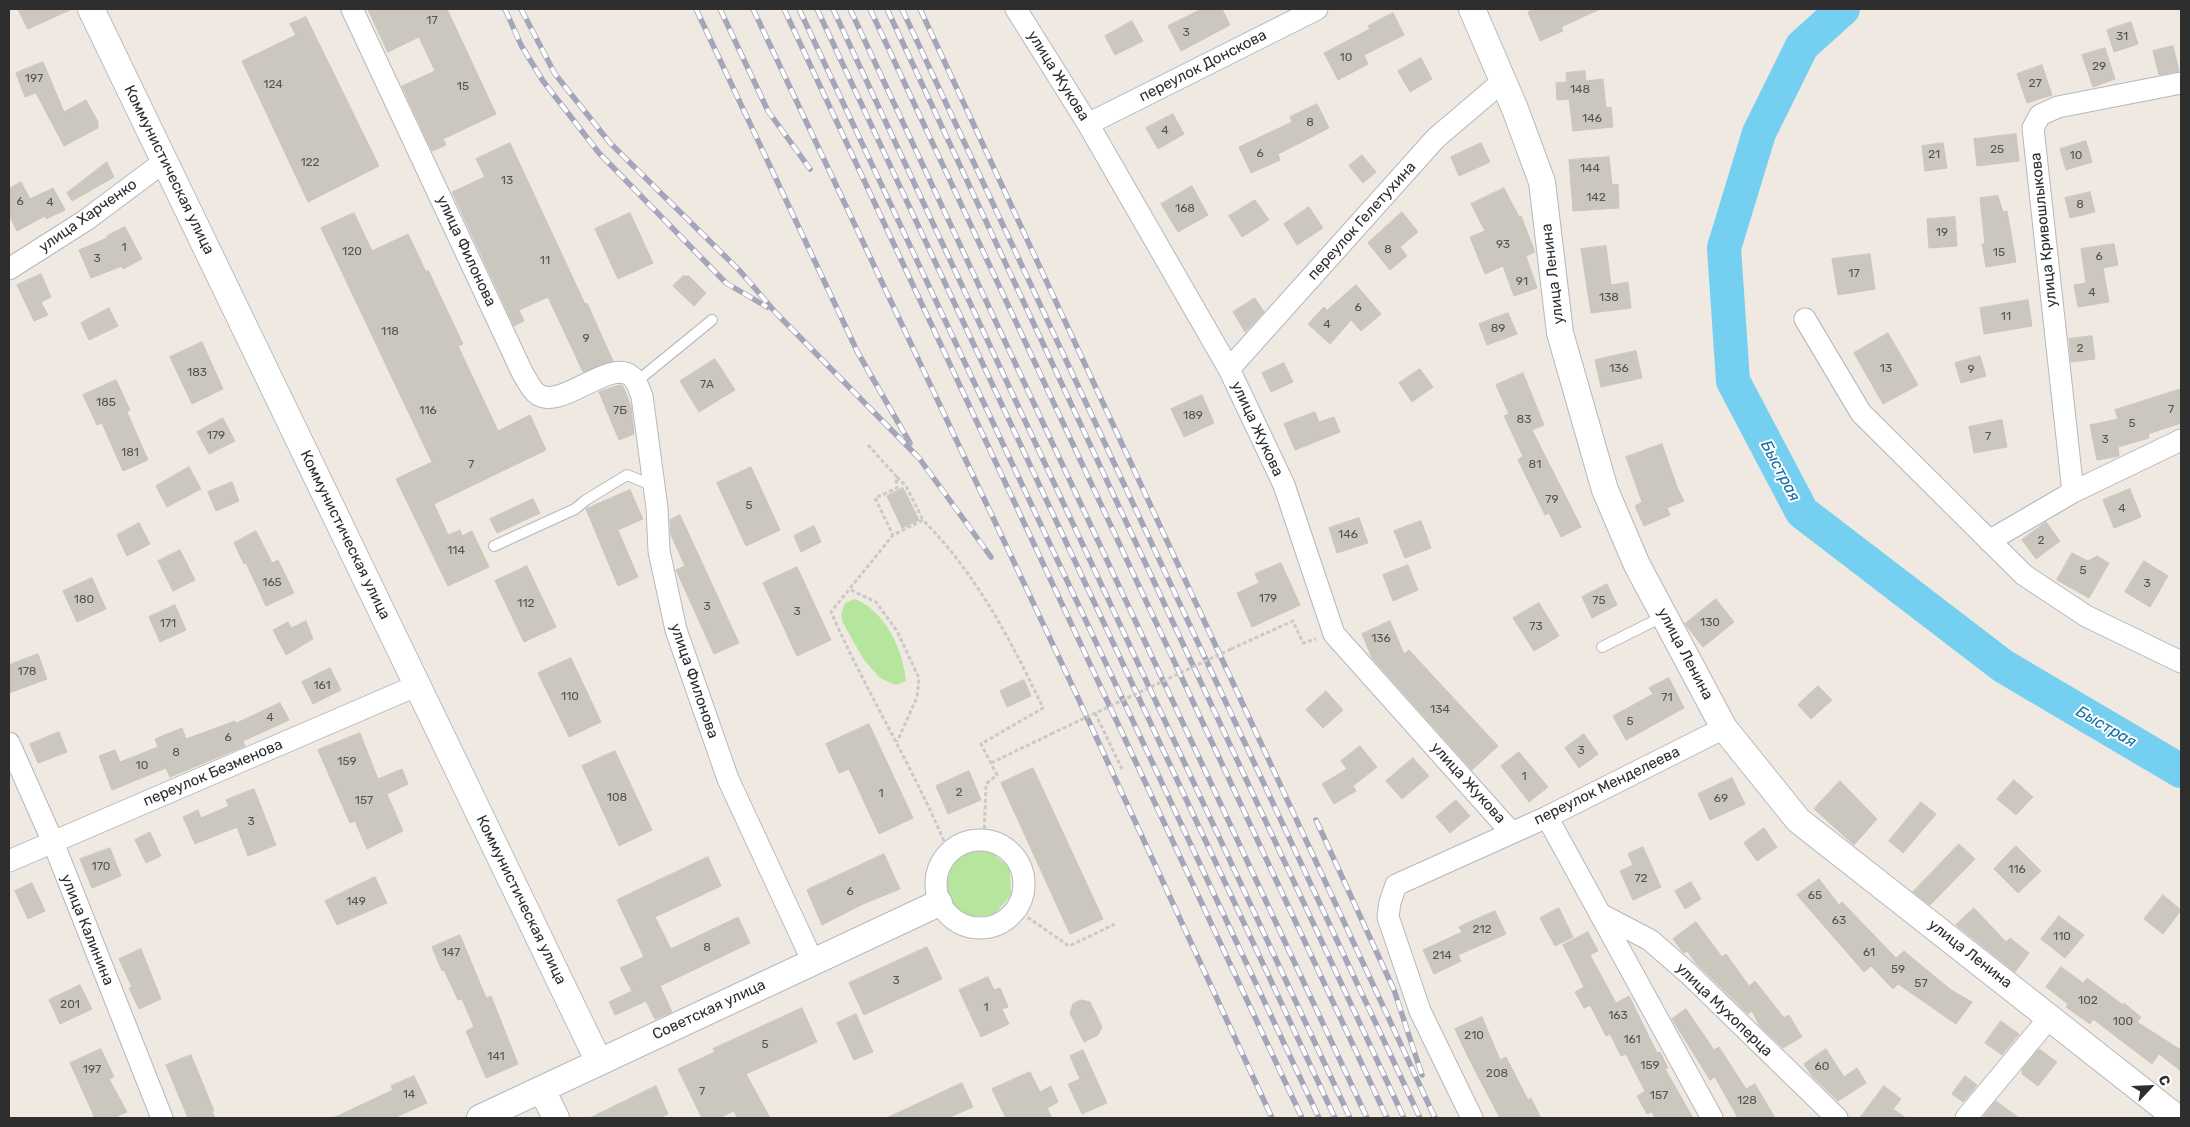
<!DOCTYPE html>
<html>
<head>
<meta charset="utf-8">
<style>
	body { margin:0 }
	#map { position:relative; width:2190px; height:1127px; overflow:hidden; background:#efe9e1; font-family:Rubik,sans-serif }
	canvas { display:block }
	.frame { position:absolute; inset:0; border:10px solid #2e2e2e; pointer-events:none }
	.north { position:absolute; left:2125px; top:1062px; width:50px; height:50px; -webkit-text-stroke:4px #fff; paint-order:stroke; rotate:65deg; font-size:14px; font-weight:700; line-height:20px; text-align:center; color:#2e2e2e }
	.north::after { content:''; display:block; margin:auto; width:18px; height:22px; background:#2e2e2e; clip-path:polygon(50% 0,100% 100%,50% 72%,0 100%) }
</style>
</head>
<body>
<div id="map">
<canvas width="2190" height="1127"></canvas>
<div class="frame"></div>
<div class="north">С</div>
</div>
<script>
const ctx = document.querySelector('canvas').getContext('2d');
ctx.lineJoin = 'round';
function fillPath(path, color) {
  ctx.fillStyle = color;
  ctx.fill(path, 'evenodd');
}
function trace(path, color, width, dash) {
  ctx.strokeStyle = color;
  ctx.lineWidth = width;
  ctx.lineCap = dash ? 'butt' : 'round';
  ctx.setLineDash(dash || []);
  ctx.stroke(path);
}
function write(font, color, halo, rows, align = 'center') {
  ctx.font = font + ' Rubik,sans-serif';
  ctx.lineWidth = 4;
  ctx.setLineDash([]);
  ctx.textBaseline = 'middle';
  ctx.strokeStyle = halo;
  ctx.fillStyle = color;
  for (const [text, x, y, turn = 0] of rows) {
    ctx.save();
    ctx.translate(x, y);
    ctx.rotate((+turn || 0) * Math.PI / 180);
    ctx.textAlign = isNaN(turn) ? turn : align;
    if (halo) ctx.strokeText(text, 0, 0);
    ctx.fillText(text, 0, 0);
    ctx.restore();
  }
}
const green = new Path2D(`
	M855,599c31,13 48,51 51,82l-10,4 -16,-7 -16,-18 -21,-37 -2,-9 4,-11z
	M990,851l20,17 1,27 -17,20 -27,2 -20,-18 -2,-26 18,-21z`);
const river = new Path2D(`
	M1843,9l-41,37 -43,87 -35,115 9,133 69,131 201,154 178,105`);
const building = new Path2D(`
	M18,9h54l-44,20z
	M368,9h79l49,105 -53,25 3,6 -14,6 -30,-65 33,-15 -16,-34 -31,15z
	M1202,9h20l8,16 -49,26 -13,-25z
	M1536,9h64l-39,18 2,4 -23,10 -12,-29z
	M1393,13l11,22 -40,20 4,9 -30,16 -14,-27 46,-24 -2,-3z
	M306,17l73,149 -71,36 -66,-141 54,-26 -6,-11z
	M1132,21l11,20 -28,14 -10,-19z
	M2131,22l7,22 -24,8 -7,-22z
	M2173,46l6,25 -20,4 -6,-24z
	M2105,48l10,31 -22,8 -11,-32z
	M1421,58l11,21 -22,13 -12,-21z
	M43,62l21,50 22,-12 12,22v6l-34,18 -28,-53 -11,4 -9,-24z
	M2042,65l10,30 -25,8 -10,-29z
	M1585,71l1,10 17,-2 3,29 5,-1 2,20 -40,4 -4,-32 -12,1 -1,-17 11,-1 -1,-9z
	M1317,104l12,24 -51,26 2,6 -29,13 -12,-26 53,-25 -2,-5z
	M1173,114l11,20 -26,15 -12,-21z
	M2016,134l3,27 -42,5 -3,-27z
	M2086,141l6,21 -26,8 -6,-21z
	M510,143l75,161 2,-1 26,58 -30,11 -35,-75 -29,13 5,11 -10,5 -62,-134 33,-15 -9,-18z
	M1481,143l9,19 -31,14 -8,-19z
	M1943,143l4,25 -22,3 -3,-25z
	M1362,155l14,17 -13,11 -14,-17z
	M1609,157l3,28 6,-1 1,24 -46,3 -4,-51z
	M107,162l7,15 -42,24 -5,-8z
	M21,182l9,17 23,-11 12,22 -19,9 -1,-3 -28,15 -8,-16v-26z
	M1192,186l16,29 -30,17 -17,-28z
	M1504,188l15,29 2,-1 14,36 -9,4 11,32 -23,8 -11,-30 -18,8 -15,-37 15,-6 -14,-27z
	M2090,192l5,20 -25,6 -5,-20z
	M1998,196l5,16 4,-1 9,51 -30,5 -4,-23h3l-5,-46z
	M1255,200l14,20 -27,17 -13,-21z
	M1309,207l14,21 -26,17 -13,-21z
	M1402,212l16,20 -18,15 7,9 -17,14 -22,-27z
	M354,213l18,38 36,-17 18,38 2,-2 35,74 -5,2 40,85 32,-16 16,35 -112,54 14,31 12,-5 2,6 10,-5 17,36 -41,19 -52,-107 36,-17 -111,-234z
	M630,213l23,50 -35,16 -23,-50z
	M1955,217l2,29 -28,2 -2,-29z
	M125,227l17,32 -19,10 -1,-3 -31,12 -12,-28 28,-12v-2z
	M2114,244l4,21 -15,3 6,34 -31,5 -4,-22 12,-2 -5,-34z
	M1606,246l5,39 17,-3 3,26 -40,5 -10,-64z
	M1870,254l5,35 -37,6 -6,-36z
	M41,274l10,23 -10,5 7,13 -14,6 -17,-36z
	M683,276h6l17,17 -12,13 -21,-20z
	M1356,285l25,29 -20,17 -10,-11 -21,24 -22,-20 16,-17 3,3z
	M1255,298l9,14 -19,20 -12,-20z
	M2028,300l4,26 -48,8 -4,-26z
	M109,308l9,18 -29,14 -8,-17z
	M1508,313l9,21 -30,11 -8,-21z
	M1888,333l30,52 -35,19 -29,-51z
	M2092,336l3,23 -24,3 -2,-23z
	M202,342l21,47 -31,15 -22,-47z
	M1636,351l6,27 -41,9 -6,-27z
	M1980,356l6,20 -25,7 -6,-20z
	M715,359l20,31 -36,22 -19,-31z
	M1284,363l9,19 -22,10 -9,-19z
	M1420,369l13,18 -21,15 -13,-19z
	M1523,373l21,52 -12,5 49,97 -20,10 -12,-24 -4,2 -27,-55 5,-4 -19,-40 5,-2 -13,-29z
	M116,380l14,30 -3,2 21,48 -25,11 -21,-48 -5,2 -14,-30z
	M620,385l3,1 8,20 3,28 -15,6 -20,-48z
	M2181,389v34l-33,11 1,4 -31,9 1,9 -22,4 -7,-35 28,-6 -3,-9z
	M1202,395l12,28 -30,14 -13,-28z
	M1315,412l4,10 15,-5 6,15 -45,18 -11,-26z
	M223,418l12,23 -26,13 -12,-22z
	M2002,420l5,27 -33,6 -5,-26z
	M1662,444l15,43 7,14 -17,7 3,7 -26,11 -9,-20 7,-4 -16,-45z
	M189,467l12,22 -34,18 -11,-21z
	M751,467l29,63 -34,16 -29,-63z
	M232,482l7,19 -23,10 -8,-19z
	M903,488l16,32 -17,8 -15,-32z
	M2130,489l11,28 -27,11 -11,-28z
	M630,490l13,29 -25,11 20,47 -20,9 -32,-77z
	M533,499l7,14 -43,20 -7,-14z
	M680,515l59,128 -25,11 -38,-84 9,-4 -14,-31 -1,-15z
	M1359,518l9,25 -31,10 -8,-25z
	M1421,521l10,27 -26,10 -11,-27z
	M2046,522l14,19 -24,18 -14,-19z
	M139,523l11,21 -23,12 -10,-21z
	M814,526l7,16 -20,10 -7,-16z
	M256,531l16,32 6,-3 16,33 -28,13 -20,-43 -2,1 -10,-21z
	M180,550l15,30 -22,11 -15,-30z
	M2072,553l16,8 9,-5 12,7 -20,35 -32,-18z
	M2144,561l24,15 -18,31 -25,-15z
	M1281,563l19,42 -48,22 -15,-34 22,-10 -4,-9z
	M1408,565l10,25 -25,11 -10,-26z
	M527,566l29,61 -32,15 -29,-61z
	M797,567l34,73 -34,16 -34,-73z
	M92,578l14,31 -29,13 -14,-31z
	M1607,584l10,21 -25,13 -10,-21z
	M1716,599l18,23 -31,25 -18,-23z
	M1539,603l20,33 -25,15 -21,-33z
	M175,605l11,25 -26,12 -11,-25z
	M306,621l7,18 -27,16 -13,-25 15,-8 3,6z
	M1390,621l14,33 5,-4 89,96 -26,24 -100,-112 -10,-24z
	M38,654l9,25 -38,14v-28z
	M571,658l30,64 -32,15 -31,-64z
	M330,668l11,22 -28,14 -11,-22z
	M1669,678l15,30 -58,32 -13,-24 40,-22 -4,-6z
	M1024,680l7,16 -24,11 -7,-16z
	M1818,686l14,14 -21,19 -13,-14z
	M1326,691l17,19 -20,18 -17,-18z
	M280,703l9,17 -46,21 2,5 -75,31 -4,-9 -54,22 -13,-34 16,-6 5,12 38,-15 -3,-8 27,-11 4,11 49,-18 1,2z
	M869,724l44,94 -34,16 -30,-65 -10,4 -13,-29z
	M59,732l8,20 -29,11 -8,-19z
	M360,733l18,46 24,-10 6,15 -21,10 16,37 -36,18 -12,-28 -5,2 -32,-73z
	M1584,734l14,20 -19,14 -14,-20z
	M1360,746l17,21 -24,19 3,5 -22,13 -12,-20 25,-15 -6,-8z
	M615,751l37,79 -33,16 -37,-80z
	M1519,752l29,35 -19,15 -28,-36z
	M1413,758l16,18 -27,23 -16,-18z
	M1033,768l70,151 -33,15 -69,-151z
	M969,771l12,29 -33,14 -12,-28z
	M1732,778l13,26 -35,16 -12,-26z
	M2014,780l19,17 -17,18 -19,-16z
	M1840,781l37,38 -23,26 -40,-36z
	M254,789l22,56 -28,11 -11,-29 -42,17 -12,-27 15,-7 3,8 28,-12 -3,-6z
	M1456,800l14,16 -20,17 -14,-16z
	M1921,802l15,12 -33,39 -14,-12z
	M1764,828l13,19 -20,14 -13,-18z
	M150,832l11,24 -15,7 -11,-23z
	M1959,844l16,15 -45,46 -17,-13z
	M2016,846l25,25 -23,22 -24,-24z
	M1643,847l18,40 -28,13 -13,-29 13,-6 -5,-11z
	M110,848l11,28 -29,12 -12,-29z
	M884,854l16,35 -37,15 -41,21 -15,-35z
	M708,857l13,29 -66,31 16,32 67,-32 12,26 -90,43 12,26 -17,7 -9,-18 -31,14 -6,-13 23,-11 -12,-23 24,-11 -27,-57z
	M375,877l12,26 -50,22 -12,-24z
	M1819,879l20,26 3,-3 54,56 8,-7 47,39 21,12 -16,22 -58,-40 -5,5 -22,-23 -7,6 -67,-77z
	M1691,882l10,17 -16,10 -10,-18z
	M32,883l13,28 -17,8 -13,-28z
	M2163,895l18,15 -18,24 -19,-15z
	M1559,908l14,29 -18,9 -15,-28z
	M1974,908l32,34 4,-4 19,15 -14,19 -59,-47z
	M1495,911l11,23 -48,21 3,6 -27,13 -11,-24 39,-18 -3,-5z
	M2059,916l25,19 -19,23 -24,-19z
	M1696,922l26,35 4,-3 23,32 6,-5 29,37 5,-3 13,22 -19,11 -23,-22 -8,-15 -4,3 -52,-51 -9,-12 -3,2 -2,-2 -9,-12z
	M1588,932l10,19 -8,4 26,48 13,-7 28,57 3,-1 8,16 -3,1 28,49h-38l-3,-6 -5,2 -10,-18 8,-5 -19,-37 -5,2 -11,-22 -4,2 -16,-31 -6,3 -9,-16 9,-5 -21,-42z
	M460,935l26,63 5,-2 27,68 -32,14 -20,-47 8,-4 -12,-28 -4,1 -14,-30 -2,1 -10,-24z
	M927,947l15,32 -78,36 -15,-32z
	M141,949l20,50 -22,10 -10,-21 3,-1 -13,-28z
	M2061,967l22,16 4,-5 36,27 1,-2 17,14 -4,5 44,28v21l-22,-17 -7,10 -59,-45 -3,5 -24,-17 2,-3 -22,-17z
	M988,977l6,13 6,-2 4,9 4,10 -6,2 7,15 -28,13 -22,-47z
	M80,985l12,24 -32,15 -11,-24z
	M1081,1000l9,2 12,25 -4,8 -14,7 -14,-29 3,-9z
	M802,1008l15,34 -71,32 24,44h-33l-3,-7 -15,7h-17l-24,-49 37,-17 -2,-3z
	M1686,1009l28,41 5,-3 27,42 9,-5 20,34h-37l-23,-41 -5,3 -38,-61z
	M856,1014l17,38 -19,8 -17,-37z
	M1482,1017l18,43 6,-3 22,43 3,-2 10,20h-41l-33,-63 -12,-26z
	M2001,1021l18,13 -17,21 -17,-12z
	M101,1049l13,28 -5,2 18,33 -14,6h-18l-25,-55z
	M1826,1049l18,28 13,-9 9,15 -28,18 -26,-25 -8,-12z
	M2039,1049l18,13 -19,24 -16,-12v-4z
	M1083,1050l24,53 -25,11 -14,-30 12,-5 -10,-23z
	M191,1055l23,56h-2l3,7h-27l-22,-53z
	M1030,1072l10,20 11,-6 7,16 -11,6 5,10h-46l-14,-29z
	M414,1076l13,27 -33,15h-61l60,-28 -2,-4z
	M1965,1076l12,9 -14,17 -11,-8z
	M962,1083l11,24 -25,11h-61z
	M656,1086l12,28 -9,4h-69z
	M1884,1086l17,13 -8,10 13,9h-46z
	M1996,1101l23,17h-32l-3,-2z`);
const path = new Path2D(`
	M868,445l28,31 1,12 -22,10 18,37
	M897,477l9,9 17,34
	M851,590l25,12 21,29 22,47 -2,19 -20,45
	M1231,649l62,-28 10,22 13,-4
	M1095,713l27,56
	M991,763l60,-29
	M949,853c-34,-83 -82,-159 -118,-241l62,-77 30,-15c53,53 89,122 120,188l-62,36 16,31 -11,9 -2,55
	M1017,910l52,36 46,-22`);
const service = new Path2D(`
	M636,382l76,-62
	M494,546l81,-37 11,-9 41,-25 27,11
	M1602,647l62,-31`);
const minor = new Path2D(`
	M352,9l171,365c4,6 8,15 13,19 23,20 72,-35 95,-17 6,4 8,14 11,20l15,112 2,43 17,79 52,149 85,183
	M1016,9l72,115 141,245 55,116 50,149 177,198
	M1088,124l229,-115
	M9,269l77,-49 79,-59
	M1805,319l56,94 163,162 62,41 95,46
	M1229,369l207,-231 67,-57
	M2073,492l-40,-364 7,-13 18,-8 123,-24
	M1989,541l84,-49 108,-52
	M9,743l44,99 109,276
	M1547,817l165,301
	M936 884a44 44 0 1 1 88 0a44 44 0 1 1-88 0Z
	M9,861l409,-176
	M1602,915l48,25 39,34 148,144
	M1472,1118l-52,-107 -32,-94 2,-15 6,-17 151,-68 177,-89
	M1966,1118l84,-101`);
const tertiary = new Path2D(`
	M91,9l508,1053
	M1472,9l43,100 27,73 18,151 45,157 32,75 87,163 74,92 379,298
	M542,1090l14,28
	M480,1118l459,-215`);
const rail = new Path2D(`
	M505,9l16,36 22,36 56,72 127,130 41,24
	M521,9l34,65 55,69 130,128 36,42 143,145 72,99
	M696,9l162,344 52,90
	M720,9l48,102 42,58
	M753,9l326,691 193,418
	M784,9l518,1109
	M799,9l520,1109
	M817,9l518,1109
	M833,9l517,1109
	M850,9l517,1109
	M870,9l517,1109
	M887,9l517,1109
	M902,9l518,1109
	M920,9l515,1109
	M1316,820l78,170 28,85`);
const pathBridge = new Path2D(`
	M1051,734l180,-85`);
const numberNames = [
	["17",432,21],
	["3",1186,33],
	["31",2122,37],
	["10",1346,58],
	["29",2099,67],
	["197",34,79],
	["27",2035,84],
	["124",273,85],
	["15",463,87],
	["148",1580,90],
	["146",1592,119],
	["8",1310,123],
	["4",1165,131],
	["25",1997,150],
	["6",1260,154],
	["21",1934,155],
	["10",2076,156],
	["122",310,163],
	["144",1590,169],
	["13",507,181],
	["142",1596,198],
	["6",20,202],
	["4",50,203],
	["8",2080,205],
	["168",1185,209],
	["19",1942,233],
	["93",1503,245],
	["1",124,248],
	["8",1388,250],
	["120",352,252],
	["15",1999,253],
	["6",2099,257],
	["3",97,259],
	["11",545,261],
	["17",1854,274],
	["91",1522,282],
	["4",2092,293],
	["138",1609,298],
	["6",1358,308],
	["11",2006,317],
	["4",1327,325],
	["89",1498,329],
	["118",390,332],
	["9",586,339],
	["2",2080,349],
	["136",1619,369],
	["13",1886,369],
	["9",1971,370],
	["183",197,373],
	["7А",707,385],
	["185",106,403],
	["7",2171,410],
	["116",428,411],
	["7Б",620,411],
	["189",1193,416],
	["83",1524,420],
	["5",2132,424],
	["179",216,436],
	["7",1988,437],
	["3",2105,440],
	["181",130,453],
	["7",471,465],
	["81",1535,465],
	["79",1552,500],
	["5",749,506],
	["4",2122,509],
	["146",1348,535],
	["2",2041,541],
	["114",456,551],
	["5",2083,571],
	["165",272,583],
	["3",2147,584],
	["179",1268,599],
	["180",84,600],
	["75",1599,601],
	["112",526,604],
	["3",707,607],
	["3",797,612],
	["130",1710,623],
	["171",168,624],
	["73",1536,627],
	["136",1381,639],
	["178",27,672],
	["161",322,686],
	["110",570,697],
	["71",1667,698],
	["134",1440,710],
	["4",270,718],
	["5",1630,722],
	["6",228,738],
	["3",1581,751],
	["8",176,753],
	["159",347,762],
	["10",142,766],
	["1",1524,777],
	["2",959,793],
	["1",881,794],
	["108",617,798],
	["69",1721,799],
	["157",364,801],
	["3",251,822],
	["170",101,867],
	["116",2017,870],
	["72",1641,879],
	["6",850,892],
	["65",1815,896],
	["149",356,902],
	["63",1839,921],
	["212",1482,930],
	["110",2062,937],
	["8",707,948],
	["147",451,953],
	["61",1869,953],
	["214",1442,956],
	["59",1898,970],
	["3",896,981],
	["57",1921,984],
	["102",2088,1001],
	["201",70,1005],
	["1",986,1008],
	["163",1618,1016],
	["100",2123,1022],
	["210",1474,1036],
	["161",1632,1040],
	["5",765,1045],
	["141",496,1057],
	["159",1650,1066],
	["60",1822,1067],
	["197",92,1070],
	["208",1497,1074],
	["7",702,1092],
	["14",409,1095],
	["157",1659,1096],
	["128",1747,1101]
];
const streetNames = [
	["переулок Донскова",1203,66,-27],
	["улица Жукова",1058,76,58],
	["Коммунистическая улица",169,170,64],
	["улица Харченко",88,216,-35],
	["переулок Гелетухина",1362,221,-48],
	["улица Кривошлыкова",2044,230,-96],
	["улица Филонова",466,251,65],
	["улица Ленина",1553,274,-97],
	["улица Жукова",1257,429,65],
	["Коммунистическая улица",345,535,64],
	["улица Ленина",1685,654,62],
	["улица Филонова",694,681,71],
	["переулок Безменова",213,773,-23],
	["улица Жукова",1468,783,48],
	["переулок Менделеева",1607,786,-26],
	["Коммунистическая улица",521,900,64],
	["улица Калинина",87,930,68],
	["улица Ленина",1970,954,38],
	["Советская улица",709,1010,-25],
	["улица Мухоперца",1724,1010,44]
];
const waterNames = [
	["Быстрая",1780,471,62],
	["Быстрая",2106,727,30]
];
fillPath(green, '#b6e59e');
trace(river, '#75cff0', 34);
fillPath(building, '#cbc7bf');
trace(building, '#cbc5ba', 1);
trace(service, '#b4b7c1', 12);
trace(minor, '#b4b7c1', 23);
trace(tertiary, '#b4b7c1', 28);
trace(path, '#c9c9c9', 3, [4, 2.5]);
trace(service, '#fff', 10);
trace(minor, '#fff', 21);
trace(tertiary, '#fff', 26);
trace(rail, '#a3a6b8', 5.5);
trace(rail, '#fff', 4, [11]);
trace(pathBridge, '#c9c9c9', 3, [4, 2.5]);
write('12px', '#555452', null, numberNames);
write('15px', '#2e2e2e', '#fff', streetNames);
write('italic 16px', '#0d6fa3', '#fff', waterNames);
</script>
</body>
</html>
